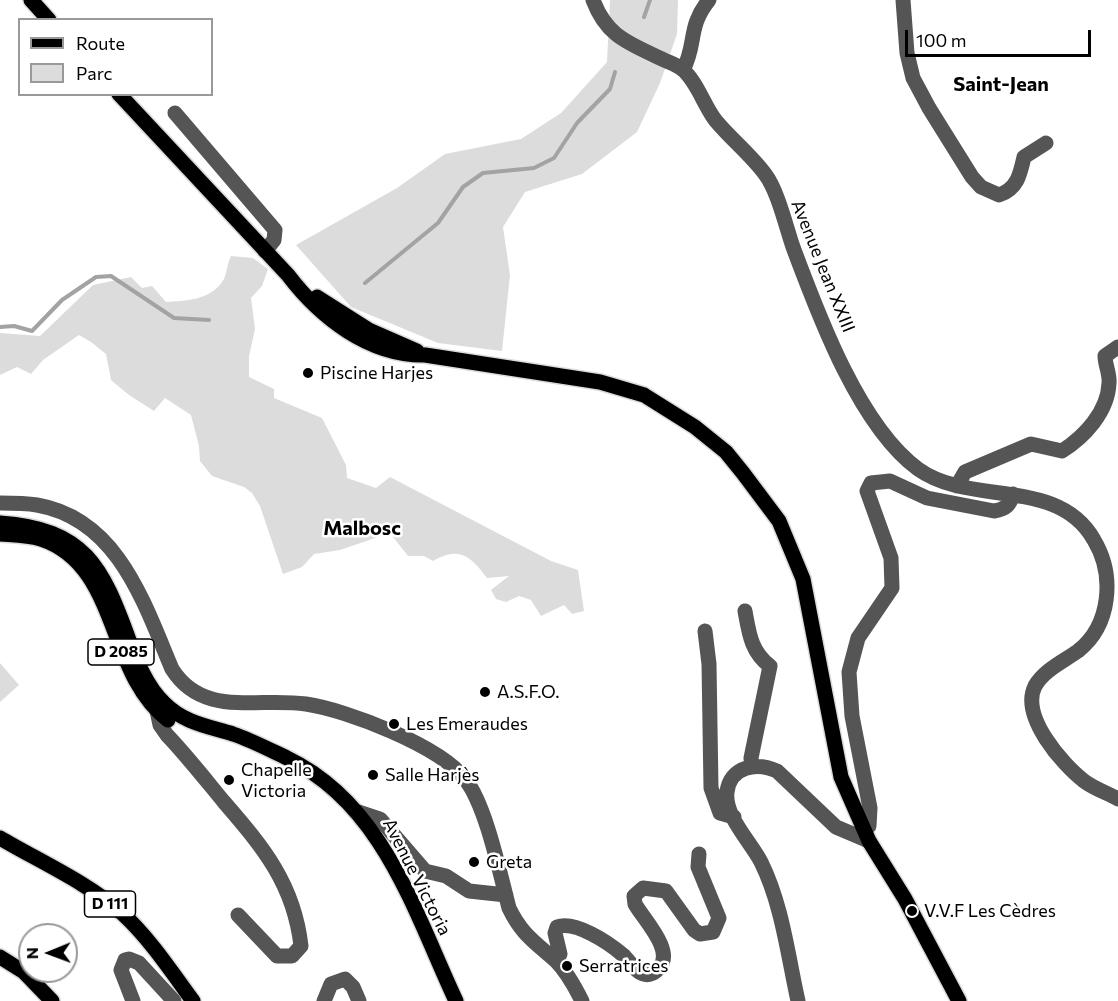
<!DOCTYPE html>
<html>
<head>
<meta charset="utf-8">
<style>
	body { margin:0 }
	#map { position:relative; width:1118px; height:1001px; overflow:hidden; background:#fff; font-family:Commissioner,sans-serif }
	canvas { display:block }
	.legend { position:absolute; left:18px; top:18px; width:195px; height:78px; box-sizing:border-box; background:#fff; border:2px solid #999; margin:0; padding:8px 10px; list-style:none; font-size:18px; color:#000 }
	.legend li { display:flex; align-items:center; gap:12px; height:30px }
	.legend b { width:30px; border:2px solid #999 }
	.north { position:absolute; left:18px; top:923px; width:60px; height:60px; box-sizing:border-box; background:#fff; border:2px solid #999; border-radius:50%; rotate:269deg; font-size:16px; font-weight:700; line-height:24px; text-align:center; color:#000 }
	.north::after { content:''; display:block; margin:auto; width:21px; height:27px; background:#000; clip-path:polygon(50% 0,100% 100%,50% 72%,0 100%) }
	.scale { position:absolute; left:905px; top:30px; width:186px; height:27px; box-sizing:border-box; border:3px solid #000; border-top:0; padding-left:8px; font-size:18px; line-height:21px; white-space:nowrap; color:#000; -webkit-text-stroke:4px #fff; paint-order:stroke }
</style>
</head>
<body>
<div id="map">
<canvas width="1118" height="1001"></canvas>
<ul class="legend">
<li><b style="height:8px;background:#000"></b>Route</li>
<li><b style="height:16px;background:#dcdcdc"></b>Parc</li>
</ul>
<div class="north">N</div>
<div class="scale">100 m</div>
</div>
<script>
const ctx = document.querySelector('canvas').getContext('2d');
ctx.lineJoin = 'round';
function fillPath(path, color) {
  ctx.fillStyle = color;
  ctx.fill(path, 'evenodd');
}
function trace(path, color, width, dash) {
  ctx.strokeStyle = color;
  ctx.lineWidth = width;
  ctx.lineCap = dash ? 'butt' : 'round';
  ctx.setLineDash(dash || []);
  ctx.stroke(path);
}
function write(font, color, halo, rows, align = 'center') {
  ctx.font = font + ' Commissioner,sans-serif';
  ctx.lineWidth = 5;
  ctx.setLineDash([]);
  ctx.textBaseline = 'middle';
  ctx.strokeStyle = halo;
  ctx.fillStyle = color;
  for (const [text, x, y, turn = 0] of rows) {
    ctx.save();
    ctx.translate(x, y);
    ctx.rotate((+turn || 0) * Math.PI / 180);
    ctx.textAlign = isNaN(turn) ? turn : align;
    if (halo) ctx.strokeText(text, 0, 0);
    ctx.fillText(text, 0, 0);
    ctx.restore();
  }
}
const green = new Path2D(`
	M610,0h68l-1,34 -17,49 -23,49 -55,42 -57,18 -22,35 7,48 -8,76 -64,-8 -87,-36 -55,-62 101,-57 48,-34 76,-15 40,-26 46,-51z
	M231,256l22,2 15,11 -6,17 -11,12 4,31 -6,27v21l25,12v9l48,20 24,47 1,13 29,10 14,-11 161,84 27,9 6,41 -12,3 -8,-9 -23,11 -10,-16 -12,-4 -13,6 -10,-3 -5,-9 18,-14 -22,2c-17,-23 -28,-32 -54,-17l-9,-5h-16l-18,-23 -50,17 -26,4 -12,13 -19,7 -23,-68 -8,-13 -8,-6 -32,-11 -12,-15 -1,-15 -8,-31 -26,-17 -11,13 -25,-16 -18,-15 -5,-26 -15,-12 -12,-7 -36,25 -12,14 -14,-7 -17,8v-42l40,3 53,-51 38,-8 11,11 10,-2 14,16c19,-1 44,-2 56,-20 5,-6 5,-19 9,-26z
	M0,663l19,22 -19,17z`);
const stream = new Path2D(`
	M644,17l6,-17
	M365,283l73,-60 25,-36 20,-14 51,-5 20,-10 23,-35 33,-34 5,-17
	M0,327l14,-1 18,5 30,-31 34,-23 15,-1 63,42 35,2`);
const minor = new Path2D(`
	M593,0c14,37 36,43 69,59 6,3 15,6 20,10 15,12 22,37 34,52 15,18 35,34 49,53 13,17 21,53 28,73 25,67 66,179 125,222 53,38 140,7 176,71 21,35 17,85 -16,111 -14,10 -34,19 -43,35 -15,30 27,78 49,95 9,7 23,12 34,18
	M903,0l4,53 6,25 16,30 43,69 9,10 18,8c18,-6 21,-20 25,-38l22,-14
	M683,70c14,-26 4,-43 26,-70
	M175,113l100,117 -1,10 -9,11
	M957,486l8,-14 66,-28 31,7c22,-14 46,-39 47,-68 1,-9 -4,-18 -4,-27l13,-9
	M0,503c12,0 25,0 37,2 81,14 107,98 135,164 31,49 85,28 134,35 41,6 134,42 159,75 21,26 35,95 44,129 13,27 26,34 47,53 11,11 19,26 26,40
	M745,611c4,22 6,41 25,55l-19,92 1,8
	M705,631l4,33 2,124 9,25 14,4
	M157,711l3,14 7,10c20,21 38,44 57,67 39,45 70,82 77,144l-9,10h-15l-39,-41
	M359,812l21,7 45,52 21,5 23,15 37,4
	M864,830l5,-4 1,-18 -18,-92 -3,-44 9,-34 34,-50 -1,-30 -24,-67 4,-8 19,-2 37,17 67,13c12,-2 16,-6 19,-17
	M556,961l4,-7 -5,-21 2,-6c18,-7 52,16 66,28 6,5 11,16 20,19 6,2 12,-1 16,-6 16,-17 -15,-48 -24,-64l-1,-8 9,-8 23,3 28,39 6,4 13,-2 6,-14 -21,-51 1,-13
	M133,1001l-12,-31 4,-10 4,-1 10,4 35,38
	M324,1001l7,-17 14,-5 8,8 6,14
	M798,1001c-10,-45 -16,-97 -37,-139 -10,-20 -37,-46 -34,-70 3,-26 30,-30 50,-21l59,56 33,14`);
const major = new Path2D(`
	M31,0l18,20
	M119,94l169,181c32,42 81,81 137,80l175,27 44,13 51,32 31,25 17,21 36,48 24,58 38,198 28,64 36,58 54,102
	M317,297l52,33 48,21
	M0,523c85,6 102,43 129,117 8,22 18,47 35,63 20,20 43,23 69,31 18,6 37,16 54,24 96,46 127,153 169,243
	M0,534c14,1 28,1 41,5 79,26 65,134 127,181
	M0,838c39,23 90,46 123,76 27,25 48,57 70,87
	M0,957l24,15 28,29`);
const markers = [
	[308,373,6,"#000"],
	[485,692,6,"#000"],
	[394,724,6,"#000"],
	[373,775,6,"#000"],
	[229,780,6,"#000"],
	[474,862,6,"#000"],
	[912,911,6,"#000"],
	[567,966,6,"#000"]
];
const shields = [
	[121,652,66],
	[110,904,51]
];
const shieldNames = [
	["D 2085",121,652],
	["D 111",110,904]
];
const streetNames = [
	["Avenue Jean XXIII",823,266,68],
	["Avenue Victoria",417,877,63]
];
const poiNames = [
	["Piscine Harjes",320,373],
	["A.S.F.O.",497,692],
	["Les Emeraudes",406,724],
	["Chapelle",241,770],
	["Victoria",241,791],
	["Salle Harjès",385,775],
	["Greta",486,862],
	["V.V.F Les Cèdres",924,911],
	["Serratrices",579,966]
];
const neighbourhoodNames = [
	["Saint-Jean",1001,84],
	["Malbosc",362,528]
];
fillPath(green, '#dcdcdc');
trace(stream, '#a3a3a3', 4);
trace(major, '#dbdbdb', 18);
trace(minor, '#555', 15);
trace(major, '#000', 15);
for (const [x, y, r, color] of markers) {
  const dot = new Path2D();
  dot.arc(x, y, r, 0, 2 * Math.PI);
  ctx.fillStyle = color;
  ctx.fill(dot);
  trace(dot, '#fff', 2);
}
for (const [x, y, w] of shields) {
  const box = new Path2D();
  box.roundRect(x - w / 2, y - 13, w, 26, 4.5);
  ctx.fillStyle = '#fff';
  ctx.fill(box);
  trace(box, '#000', 1.5);
}
write('bold 16px', '#000', null, shieldNames);
write('18px', '#000', '#fff', streetNames);
write('18px', '#000', '#fff', poiNames, 'left');
write('bold 20px', '#000', '#fff', neighbourhoodNames);
</script>
</body>
</html>
